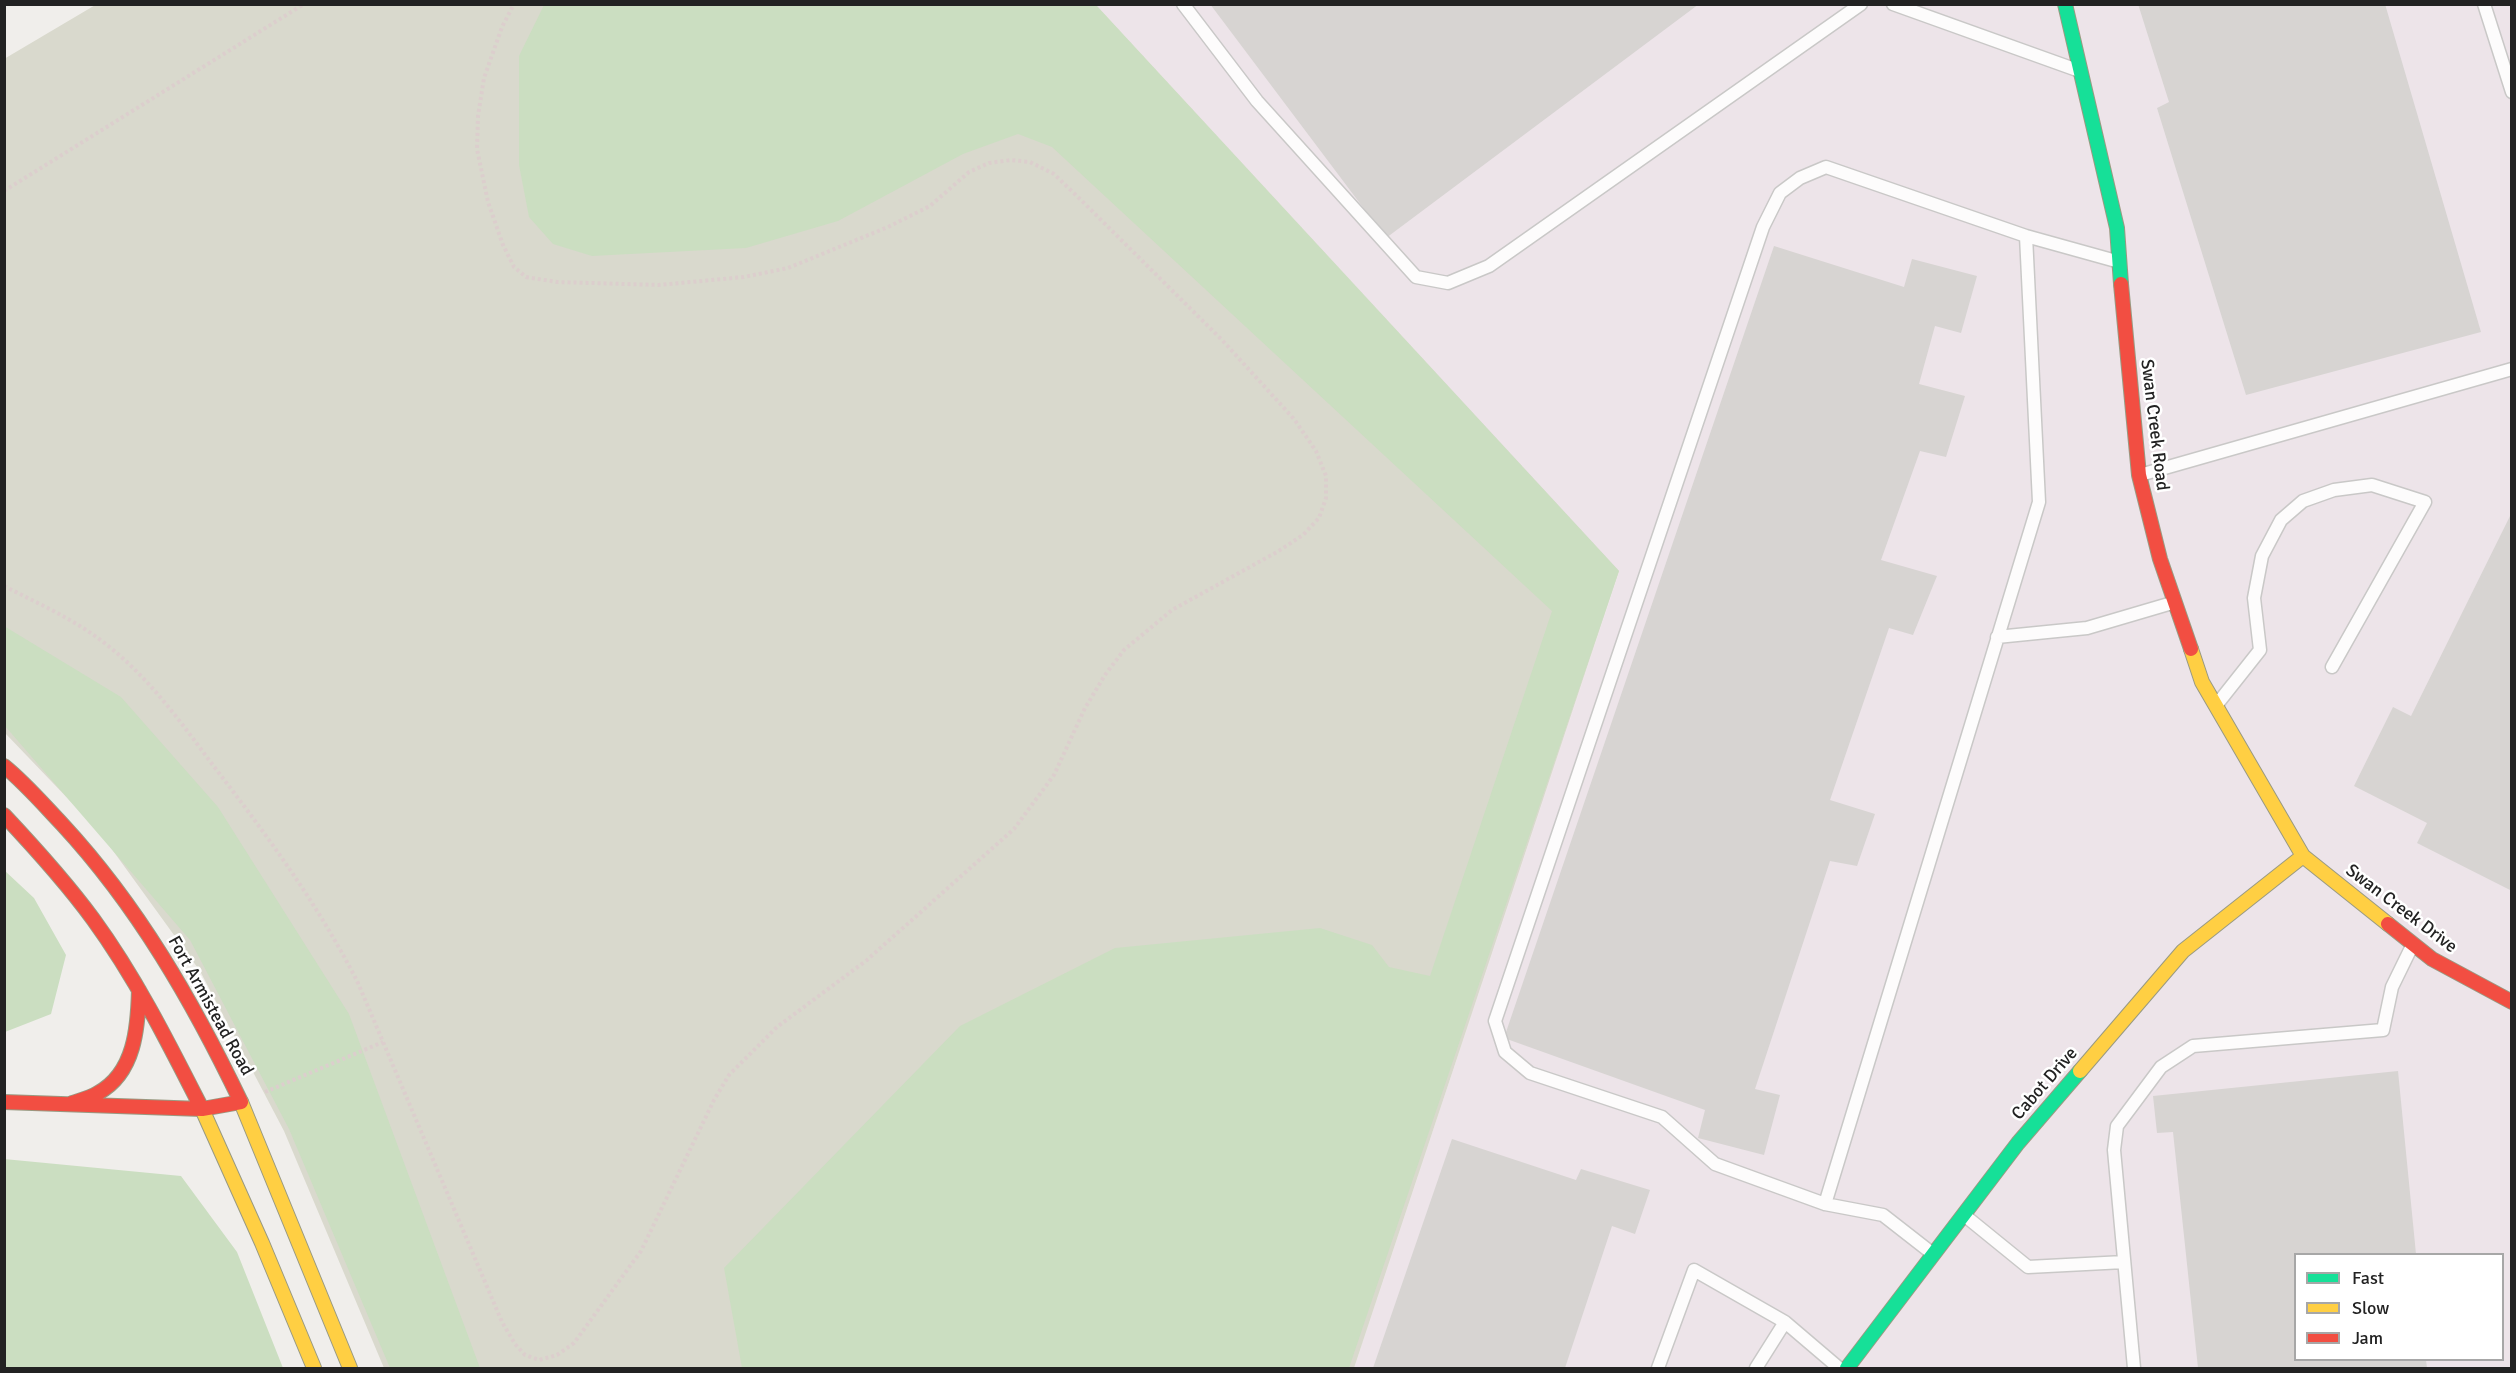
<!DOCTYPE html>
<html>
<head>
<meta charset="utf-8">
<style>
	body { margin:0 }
	#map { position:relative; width:2516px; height:1373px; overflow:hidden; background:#f0eeeb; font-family:Signika,sans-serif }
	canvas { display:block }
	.frame { position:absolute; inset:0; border:6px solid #222; pointer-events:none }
	.legend { position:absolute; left:2294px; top:1253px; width:210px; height:108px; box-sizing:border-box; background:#fff; border:2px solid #a7a7a7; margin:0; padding:8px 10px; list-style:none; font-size:18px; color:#222 }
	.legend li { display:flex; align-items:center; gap:12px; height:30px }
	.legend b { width:30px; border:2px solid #a7a7a7 }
</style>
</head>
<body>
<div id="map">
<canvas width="2516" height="1373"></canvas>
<div class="frame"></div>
<ul class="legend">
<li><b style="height:8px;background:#16e098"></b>Fast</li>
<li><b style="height:8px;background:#ffcf43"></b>Slow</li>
<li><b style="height:8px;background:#f24e42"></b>Jam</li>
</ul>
</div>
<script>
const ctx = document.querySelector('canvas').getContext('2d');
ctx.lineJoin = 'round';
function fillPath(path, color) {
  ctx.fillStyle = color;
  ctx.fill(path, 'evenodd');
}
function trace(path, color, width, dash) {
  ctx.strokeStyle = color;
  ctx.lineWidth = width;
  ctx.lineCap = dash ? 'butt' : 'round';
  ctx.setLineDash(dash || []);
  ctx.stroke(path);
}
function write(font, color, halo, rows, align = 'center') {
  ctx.font = font + ' Signika,sans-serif';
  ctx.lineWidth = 5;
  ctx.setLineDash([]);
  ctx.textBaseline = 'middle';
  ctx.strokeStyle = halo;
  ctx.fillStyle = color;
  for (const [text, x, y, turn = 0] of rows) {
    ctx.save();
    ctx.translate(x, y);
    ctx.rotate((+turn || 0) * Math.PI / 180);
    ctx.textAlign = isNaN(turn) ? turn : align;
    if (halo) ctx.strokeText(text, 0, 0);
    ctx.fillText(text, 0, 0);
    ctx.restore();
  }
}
const industrial = new Path2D(`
	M1096,5h1415v1363h-1157l265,-796zM2296,1254h206v106h-206z`);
const construction = new Path2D(`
	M97,4l999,1 523,566 -265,797h-970l-100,-237 -84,-160 -102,-141 -93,-97 -1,-674z`);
const forest = new Path2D(`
	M544,5h552l523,566 -270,797h-607l-18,-100 236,-242 155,-78 205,-20 52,17 17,22 41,9 122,-365 -500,-464 -34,-13 -55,20 -125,67 -92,27 -154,8 -39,-12 -24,-27 -10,-52v-109z
	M4,626l117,71 97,110 131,207 131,354h-90l-101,-239 -99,-189 -185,-214z
	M4,870l30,28 32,57 -15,59 -46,18z
	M4,1159l177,17 56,76 46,116h-278z`);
const building = new Path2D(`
	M1210,4h489l-313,234z
	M2138,4h247l96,328 -235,63 -89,-287 12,-6z
	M1774,246l130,41 8,-28 65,17 -16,57 -26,-7 -16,58 46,12 -19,61 -26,-6 -39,109 56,16 -24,59 -24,-7 -59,172 45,14 -18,52 -27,-5 -75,228 25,6 -16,60 -66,-17 7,-28 -201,-72z
	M2512,512v379l-95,-48 10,-20 -73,-37 39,-79 18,9z
	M2398,1071l18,183h-120v106h130l1,8h-229l-25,-236 -16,1 -4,-37z
	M1452,1139l124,41 5,-11 69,21 -15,44 -23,-8 -47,142h-192z`);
const path = new Path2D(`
	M4,191l300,-187
	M4,586c35,18 72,34 103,59 42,33 73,76 105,119 54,70 106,140 146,219l144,339 13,22 10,11 14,5 18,-5 17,-12 67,-92 73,-151 15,-25 48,-48 90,-67 147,-131 40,-54 31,-67 20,-33 19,-25 48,-40 105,-58 26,-17 16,-17 7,-20v-22l-10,-25 -22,-32 -71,-78 -141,-140 -28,-27 -24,-12 -19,-2 -22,3 -20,9 -39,34 -42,21 -100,41 -44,9 -85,8 -102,-3 -31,-5 -12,-10 -11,-22 -15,-43 -11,-53 1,-33 6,-38 18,-51 12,-23
	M265,1092l118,-50`);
const lane = new Path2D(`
	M1183,4l74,97 159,176 32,6 41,-17 372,-262
	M1893,4l184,66
	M2484,4l28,88
	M2140,475l372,-106
	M1997,637l90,-9 85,-25
	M2218,703l42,-53 -6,-52 8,-42 19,-36 22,-19 31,-11 38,-5 53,17 -93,165
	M1825,1204l214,-702 -13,-266
	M1964,1215l64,52 96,-5
	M1933,1254l-50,-39 -58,-11 -110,-40 -53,-47 -132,-44 -25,-21 -10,-31 268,-794 17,-34 20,-15 26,-11 200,69 90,25
	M1658,1368l36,-98 91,52 54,46
	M1756,1368l29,-46
	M2134,1368l-20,-218 3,-24 44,-59 32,-21 190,-16 9,-43 21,-43`);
const fast = new Path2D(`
	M2065,4l52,224 4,56
	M1847,1368l171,-225 62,-72`);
const slow = new Path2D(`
	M2191,649l11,33 101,174 85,68
	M2080,1071l103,-120 120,-95
	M241,1102l109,266
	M202,1109l60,134 52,125`);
const jam = new Path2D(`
	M2121,284l18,191 21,84 31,90
	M4,766c21,17 39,38 58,58 76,82 131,178 179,278
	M4,815c31,33 62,67 89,104 43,59 76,125 109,190
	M2388,924l44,35 80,43
	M4,1102l198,7 39,-7
	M72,1103c9,-3 18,-5 26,-10 37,-20 40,-66 41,-103`);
const streetNames = [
	["Swan Creek Road",2154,425,83],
	["Swan Creek Drive",2401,909,37],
	["Fort Armistead Road",210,1006,61],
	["Cabot Drive",2045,1084,-49]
];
fillPath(industrial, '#ede4e9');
fillPath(construction, '#d9d9cd');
fillPath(forest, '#cbdec1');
fillPath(building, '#d7d4d2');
trace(lane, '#c9c8c7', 15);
trace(fast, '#999a82', 16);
trace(slow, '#999a82', 16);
trace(jam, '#999a82', 16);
trace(path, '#dccecd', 4, [3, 3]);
trace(lane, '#fdfcfc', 12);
trace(fast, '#16e098', 14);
trace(slow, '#ffcf43', 14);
trace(jam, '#f24e42', 14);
write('18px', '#222', '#fff', streetNames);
</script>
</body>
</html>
